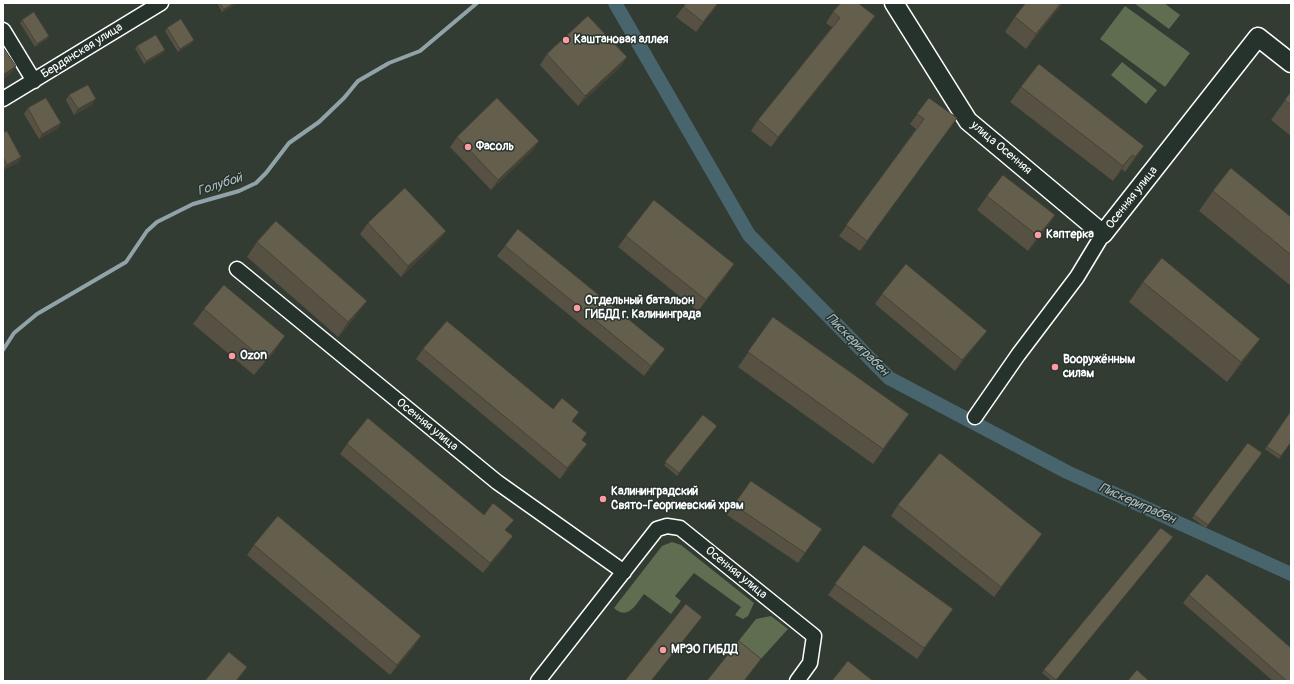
<!DOCTYPE html>
<html>
<head>
<meta charset="utf-8">
<style>
	body { margin:0 }
	#map { position:relative; width:1294px; height:684px; overflow:hidden; background:#323c33; font-family:Pangolin,sans-serif }
	canvas { display:block }
	.frame { position:absolute; inset:0; border:4px solid #fff; pointer-events:none }
</style>
</head>
<body>
<div id="map">
<canvas width="1294" height="684"></canvas>
<div class="frame"></div>
</div>
<script>
const ctx = document.querySelector('canvas').getContext('2d');
ctx.lineJoin = 'round';
function fillPath(path, color) {
  ctx.fillStyle = color;
  ctx.fill(path, 'evenodd');
}
function trace(path, color, width, dash) {
  ctx.strokeStyle = color;
  ctx.lineWidth = width;
  ctx.lineCap = dash ? 'butt' : 'round';
  ctx.setLineDash(dash || []);
  ctx.stroke(path);
}
function write(font, color, halo, rows, align = 'center') {
  ctx.font = font + ' Pangolin,sans-serif';
  ctx.lineWidth = 3;
  ctx.setLineDash([]);
  ctx.textBaseline = 'middle';
  ctx.strokeStyle = halo;
  ctx.fillStyle = color;
  for (const [text, x, y, turn = 0] of rows) {
    ctx.save();
    ctx.translate(x, y);
    ctx.rotate((+turn || 0) * Math.PI / 180);
    ctx.textAlign = isNaN(turn) ? turn : align;
    if (halo) ctx.strokeText(text, 0, 0);
    ctx.fillText(text, 0, 0);
    ctx.restore();
  }
}
const green = new Path2D(`
	M1134,3h30l16,12 -11,14z
	M1125,6l65,47 -25,34 -65,-48z
	M1122,62l35,28 -11,14 -35,-29z
	M672,542l9,3 73,58 -6,13 -5,3 -8,-4 6,-8 -47,-34 -19,23 6,5 -10,13 -27,-20c-8,10 -16,27 -30,14l48,-62z
	M771,616l17,13 -29,32 -22,-18 19,-24z`);
const stream = new Path2D(`
	M3,350l11,-17 23,-19 89,-52 21,-31 10,-9 36,-18 46,-13 17,-8 10,-10 23,-30 30,-21 25,-24 14,-17 31,-18 31,-12 57,-48`);
const canal = new Path2D(`
	M615,3l134,232 140,143 178,94 224,102`);
const minor = new Path2D(`
	M3,30l31,51
	M3,99l158,-96
	M237,269l260,213 127,90
	M975,417l43,-62 59,-78 26,-43
	M538,681l119,-152 10,-3 13,2 134,108 -4,27 -13,18`);
const tertiary = new Path2D(`
	M894,3l74,118 135,113 155,-197 33,26`);
const wall = new Path2D(`
	M217,3h21l-16,9z
	M686,3h33l-23,29 -20,-15z
	M1026,3h37l-37,46 -21,-17 10,-15z
	M833,12l42,4 -8,11 -96,120 -20,-16 7,-11 74,-93 -6,-4z
	M22,20l25,19 -12,8 -15,-24z
	M167,28l25,15 -14,9 -13,-21z
	M137,46l26,7 -19,11 -9,-16z
	M547,54l80,3 -7,10 -42,39 -38,-41z
	M1021,87l123,59 -19,26 -3,-3 -9,12 -103,-79z
	M1291,92v44l-20,-16z
	M69,95l23,10 -18,10 -8,-15z
	M929,98l28,20 -97,133 -21,-15 77,-107 -6,-5z
	M28,108l33,15 -4,6 -18,10 -15,-25z
	M3,133l18,24 -3,6 -15,7z
	M457,137l82,4 -7,10 -41,39 -41,-43z
	M1213,191l78,26v69l-92,-75z
	M987,196l68,19 -10,15 -17,21 -51,-41z
	M368,223l78,8 -8,10 -37,36 -41,-43z
	M626,236l101,39 -29,36 -80,-64z
	M257,242l99,74 -18,21 -91,-80z
	M505,246l160,103 -8,11 -13,16 -147,-120z
	M1143,282l117,57 -14,19 -19,24 -98,-80z
	M882,294l105,37 -32,40 -80,-67z
	M204,309l71,42 -21,24 -61,-51z
	M773,317l136,97 -36,50 -135,-97z
	M423,349l130,60 19,12 10,19 5,4 -7,10 -20,25 -144,-120z
	M1291,411v31l-12,17 -14,-10z
	M703,415l14,11 -40,50 -13,-11z
	M1248,443l14,10 -56,75 -14,-10z
	M347,444l137,71 22,16 -1,16 -22,26 -143,-119z
	M751,481l71,48 -24,34 -71,-48z
	M898,505l144,29 -7,10 -41,53 -103,-81z
	M1161,528l-106,153h-3l-10,-8 2,-3z
	M254,545l160,102 -24,28 -143,-120z
	M864,545l89,64 -36,50 -89,-64z
	M1189,595l102,86h-18l-90,-78z`);
const shadedWall = new Path2D(`
	M235,3h3l-16,9 2,-3z
	M718,3h1l-23,29 7,-10z
	M1061,3h2l-37,46 10,-15z
	M875,16l-8,11 -96,120 7,-10z
	M49,36l-2,3 -12,8 2,-3z
	M194,40l-2,3 -14,9 2,-3z
	M165,50l-2,3 -19,11 2,-3z
	M627,57l-7,10 -42,39 7,-10z
	M16,66l-5,8 -8,5v-4z
	M96,99l-4,6 -18,10 4,-6z
	M61,123l-4,6 -18,10 3,-5z
	M539,141l-7,10 -41,39 7,-10z
	M1144,146l-10,14 -9,12 10,-15z
	M1132,155l-10,14 -9,12 10,-15z
	M21,157l-3,6 -15,7 4,-5z
	M1055,215l-10,15 -17,21 10,-15z
	M446,231l-8,10 -37,36 7,-11z
	M734,264l-7,11 -29,36 8,-11z
	M367,301l-11,15 -18,21 10,-15z
	M987,331l-32,40 7,-11z
	M285,336l-10,15 -21,24 11,-14z
	M1260,339l-14,19 -19,24 14,-20z
	M665,349l-8,11 -13,16 7,-10z
	M587,444l-7,10 -20,25 7,-11z
	M1042,534l-7,10 -41,53 7,-10z
	M513,536l-8,11 -22,26 7,-10z
	M421,636l-7,11 -24,28 7,-10z
	M247,667l-10,14h-1z`);
const building = new Path2D(`
	M220,3h15l-11,6z
	M686,3h32l-15,19 -19,-15z
	M841,3h17l17,13 -97,121 -20,-17 82,-102 -7,-6z
	M1026,3h35l-25,31 -21,-17z
	M34,12l15,24 -12,8 -15,-24z
	M588,16l39,41 -42,39 -38,-42z
	M181,19l13,21 -14,9 -13,-21z
	M156,35l9,15 -19,11 -9,-15z
	M3,47l13,19 -13,9z
	M1039,64l105,82 -9,11 -3,-2 -9,11 -102,-79z
	M88,85l8,14 -18,10 -9,-14z
	M1291,92v13l-6,-5z
	M46,98l15,25 -19,11 -14,-26z
	M497,98l42,43 -41,39 -41,-43z
	M929,98l28,20 -90,123 -21,-16 78,-106 -7,-5z
	M7,131l14,26 -14,8 -4,-8v-24z
	M1231,168l60,49v38l-78,-64z
	M1003,175l52,40 -17,21 -51,-40z
	M405,188l41,43 -38,35 -40,-43z
	M654,200l80,64 -28,36 -80,-64z
	M276,221l91,80 -19,21 -91,-80z
	M518,229l147,120 -14,17 -146,-120z
	M1162,258l98,81 -19,23 -98,-80z
	M906,264l81,67 -25,29 -80,-66z
	M224,285l61,51 -20,25 -61,-52z
	M773,317l136,97 -26,35 -135,-97z
	M447,321l106,88 9,-11 17,14 -7,9 15,12 -5,7 5,4 -20,24 -144,-119z
	M1291,411v31l-10,14 -14,-9z
	M703,415l14,11 -38,47 -14,-11z
	M368,418l116,97 9,-12 21,17 -9,10 8,6 -23,27 -143,-119z
	M1248,443l14,10 -54,72 -14,-10z
	M940,453l102,81 -41,53 -103,-82z
	M751,481l71,48 -17,24 -71,-48z
	M278,516l143,120 -24,29 -143,-120z
	M1161,528l12,9 -117,143 -12,-10z
	M864,545l89,64 -29,39 -89,-64z
	M1207,574l84,74v33h-4l-98,-86z
	M686,604l16,13 -51,64h-26z
	M739,641l22,18 -17,22h-37z
	M229,652l18,15 -11,14h-31z
	M848,661l25,20h-41z
	M1137,670l12,11h-21z`);
const markers = [
	[566,40,4,"#ff9aa2"],
	[468,147,4,"#ff9aa2"],
	[1038,235,4,"#ff9aa2"],
	[577,308,4,"#ff9aa2"],
	[232,356,4,"#ff9aa2"],
	[1055,367,4,"#ff9aa2"],
	[603,499,4,"#ff9aa2"],
	[663,650,4,"#ff9aa2"]
];
const poiNames = [
	["Каштановая аллея",574,40],
	["Фасоль",476,147],
	["Каптерка",1046,235],
	["Отдельный батальон",585,301],
	["ГИБДД г. Калининграда",585,315],
	["Ozon",240,356],
	["Вооружённым",1063,360],
	["силам",1063,374],
	["Калининградский",611,492],
	["Свято-Георгиевский храм",611,506],
	["МРЭО ГИБДД",671,650]
];
const streetNames = [
	["Бердянская улица",82,51,-32],
	["улица Осенняя",1001,148,40],
	["Осенняя улица",1132,198,-52],
	["Осенняя улица",427,425,39],
	["Осенняя улица",736,573,39]
];
const waterNames = [
	["Голубой",220,185,-18],
	["Пискериграбен",857,345,45],
	["Пискериграбен",1137,504,24]
];
fillPath(green, '#5f6e50');
trace(stream, '#91a3a8', 4);
trace(canal, '#48656e', 14);
trace(minor, '#fff', 17);
trace(tertiary, '#fff', 21);
trace(minor, '#26332d', 14);
trace(tertiary, '#26332d', 18);
fillPath(wall, '#565142');
fillPath(shadedWall, '#464236');
fillPath(building, '#645e4d');
trace(building, '#464236', 1);
for (const [x, y, r, color] of markers) {
  const dot = new Path2D();
  dot.arc(x, y, r, 0, 2 * Math.PI);
  ctx.fillStyle = color;
  ctx.fill(dot);
  trace(dot, '#26332d', 1.5);
}
write('bold 12px', '#fff', '#26332d', poiNames, 'left');
write('12px', '#fff', '#26332d', streetNames);
write('italic 13px', '#adbabe', '#26332d', waterNames);
</script>
</body>
</html>
